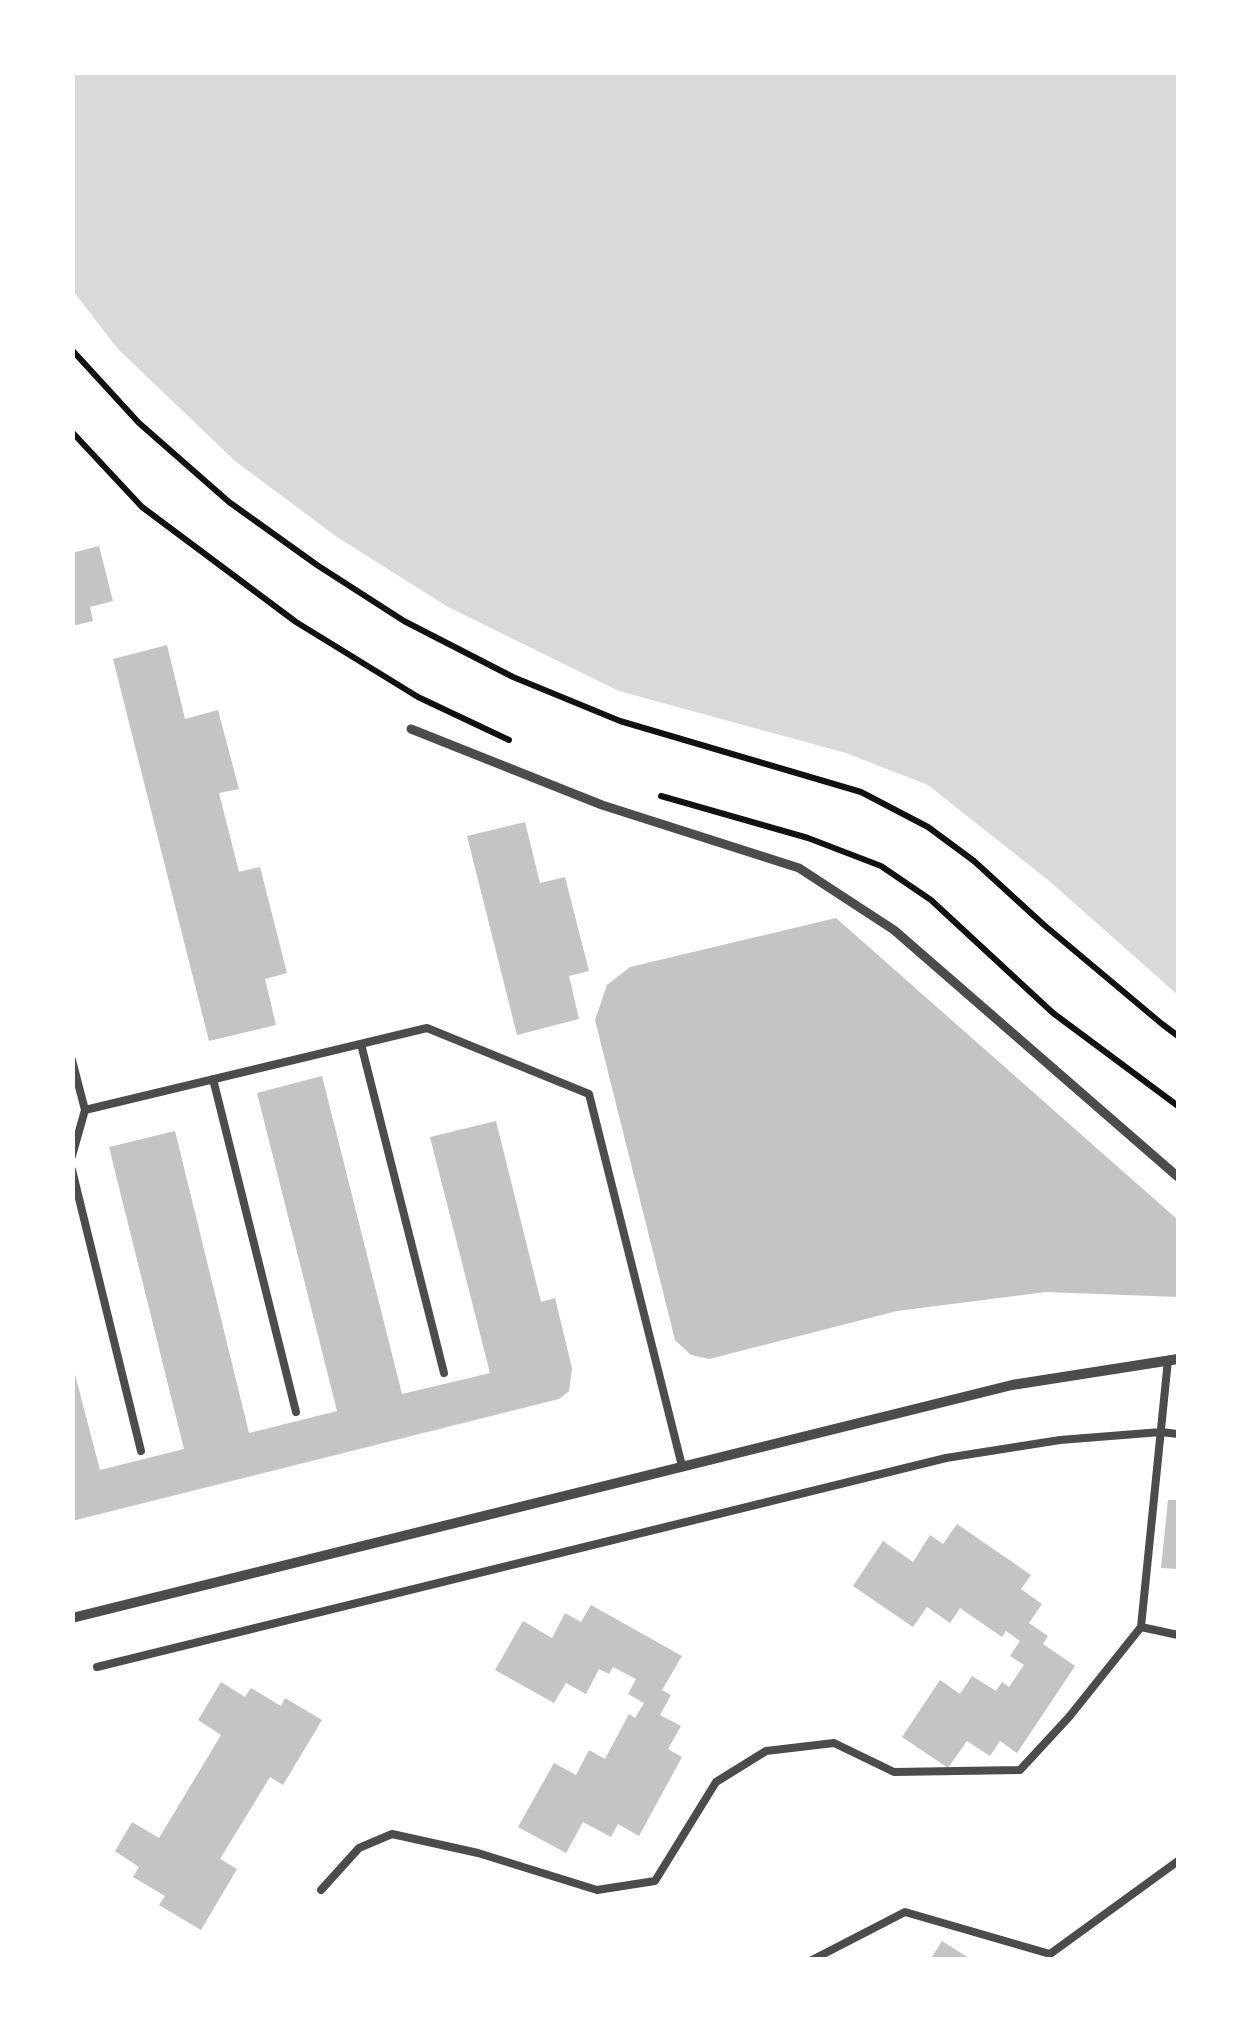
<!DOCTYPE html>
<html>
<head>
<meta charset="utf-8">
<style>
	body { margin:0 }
	#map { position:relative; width:1251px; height:2032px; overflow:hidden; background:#fff; font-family:"Space Grotesk",sans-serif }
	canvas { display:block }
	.frame { position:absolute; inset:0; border:75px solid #fff; pointer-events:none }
</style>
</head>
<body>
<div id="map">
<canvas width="1251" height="2032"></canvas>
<div class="frame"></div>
</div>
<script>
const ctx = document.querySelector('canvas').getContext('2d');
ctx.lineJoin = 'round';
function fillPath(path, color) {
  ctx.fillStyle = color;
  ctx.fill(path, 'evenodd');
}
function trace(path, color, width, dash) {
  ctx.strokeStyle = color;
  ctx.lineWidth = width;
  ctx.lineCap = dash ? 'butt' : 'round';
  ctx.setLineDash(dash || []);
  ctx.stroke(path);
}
const water = new Path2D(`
	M73,72l1105,1v922l-130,-115 -120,-95 -82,-32 -227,-62 -171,-84 -111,-70 -102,-76 -117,-112 -45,-58z`);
const building = new Path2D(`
	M99,546l14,55 -23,6 3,14 -21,5v-73z
	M167,645l18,74 33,-9 21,79 -20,4 20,79 21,-5 27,106 -22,6 11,46 -67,16 -96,-382z
	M525,822l15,61 25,-6 24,94 -20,5 10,43 -62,16 -50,-199z
	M836,918l342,302v77l-132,-5 -149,19 -188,48 -18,-4 -16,-15 -80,-320 12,-35 23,-18z
	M322,1076l80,318 88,-21 -60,-236 66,-16 45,181 14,-4 17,70 -3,23 -10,8 -487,122v-158l28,107 84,-21 -75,-302 66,-16 74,302 88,-22 -80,-318z
	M1168,1500h10v69l-17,-1z
	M957,1524l74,51 -10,14 21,15 -13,19 19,13 -5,8 32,22 -58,87 -17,-12 -10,15 -23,-15 -19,27 -46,-31 38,-57 20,14 12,-18 24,15 6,-9 7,5 15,-22 -14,-9 10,-15 -14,-10 -4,6 -42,-29 -10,15 -23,-16 -14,20 -60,-41 30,-45 30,21 17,-27 13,9z
	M591,1605l91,51 -20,34 9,5 -11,20 21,11 -13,23 14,8 -43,79 -21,-12 -7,13 -28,-15 -17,31 -48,-26 36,-64 22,12 13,-25 16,9 24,-45 6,4 9,-15 -16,-9 8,-15 -23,-12 -4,7 -10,-5 -13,25 -20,-11 -12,20 -59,-33 28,-49 29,17 13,-25 16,9z
	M221,1682l24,15 6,-9 30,18 4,-8 37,22 -39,65 -13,-8 -50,82 17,10 -36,61 -42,-25 6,-9 -32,-19 6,-10 -24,-16 17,-29 27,16 62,-103 -23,-15z
	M942,1941l30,19h-42z`);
const path = new Path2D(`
	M72,350l67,73 90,79 88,63 87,56 109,56 107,44 241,71 67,35 46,34 70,64 118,99 16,12
	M72,432l70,75 154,115 122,75 91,43
	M661,796l147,42 73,28 50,34 122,113 125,93`);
const service = new Path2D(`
	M361,1044l83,329
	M72,1060l13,50 -13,46
	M213,1079l83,333
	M85,1110l342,-82 162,66 93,372
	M72,1170l69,281
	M1141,1627l37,8
	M97,1667l849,-209 114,-18 101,-8 17,2
	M321,1890l38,-42 33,-14 86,19 119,37 58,-9 61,-99 50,-31 68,-8 60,29 126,-2 49,-53 72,-90 27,-267
	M812,1960l93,-48 145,42 128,-93`);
const pedestrian = new Path2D(`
	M411,729l191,76 197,63 95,62 284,247`);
const minor = new Path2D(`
	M72,1618l940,-233 166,-26`);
fillPath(water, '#d9d9d9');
fillPath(building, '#c4c4c4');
trace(path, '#111', 6);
trace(service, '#4c4c4c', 8);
trace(pedestrian, '#4c4c4c', 9);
trace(minor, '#4c4c4c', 10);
</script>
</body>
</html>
